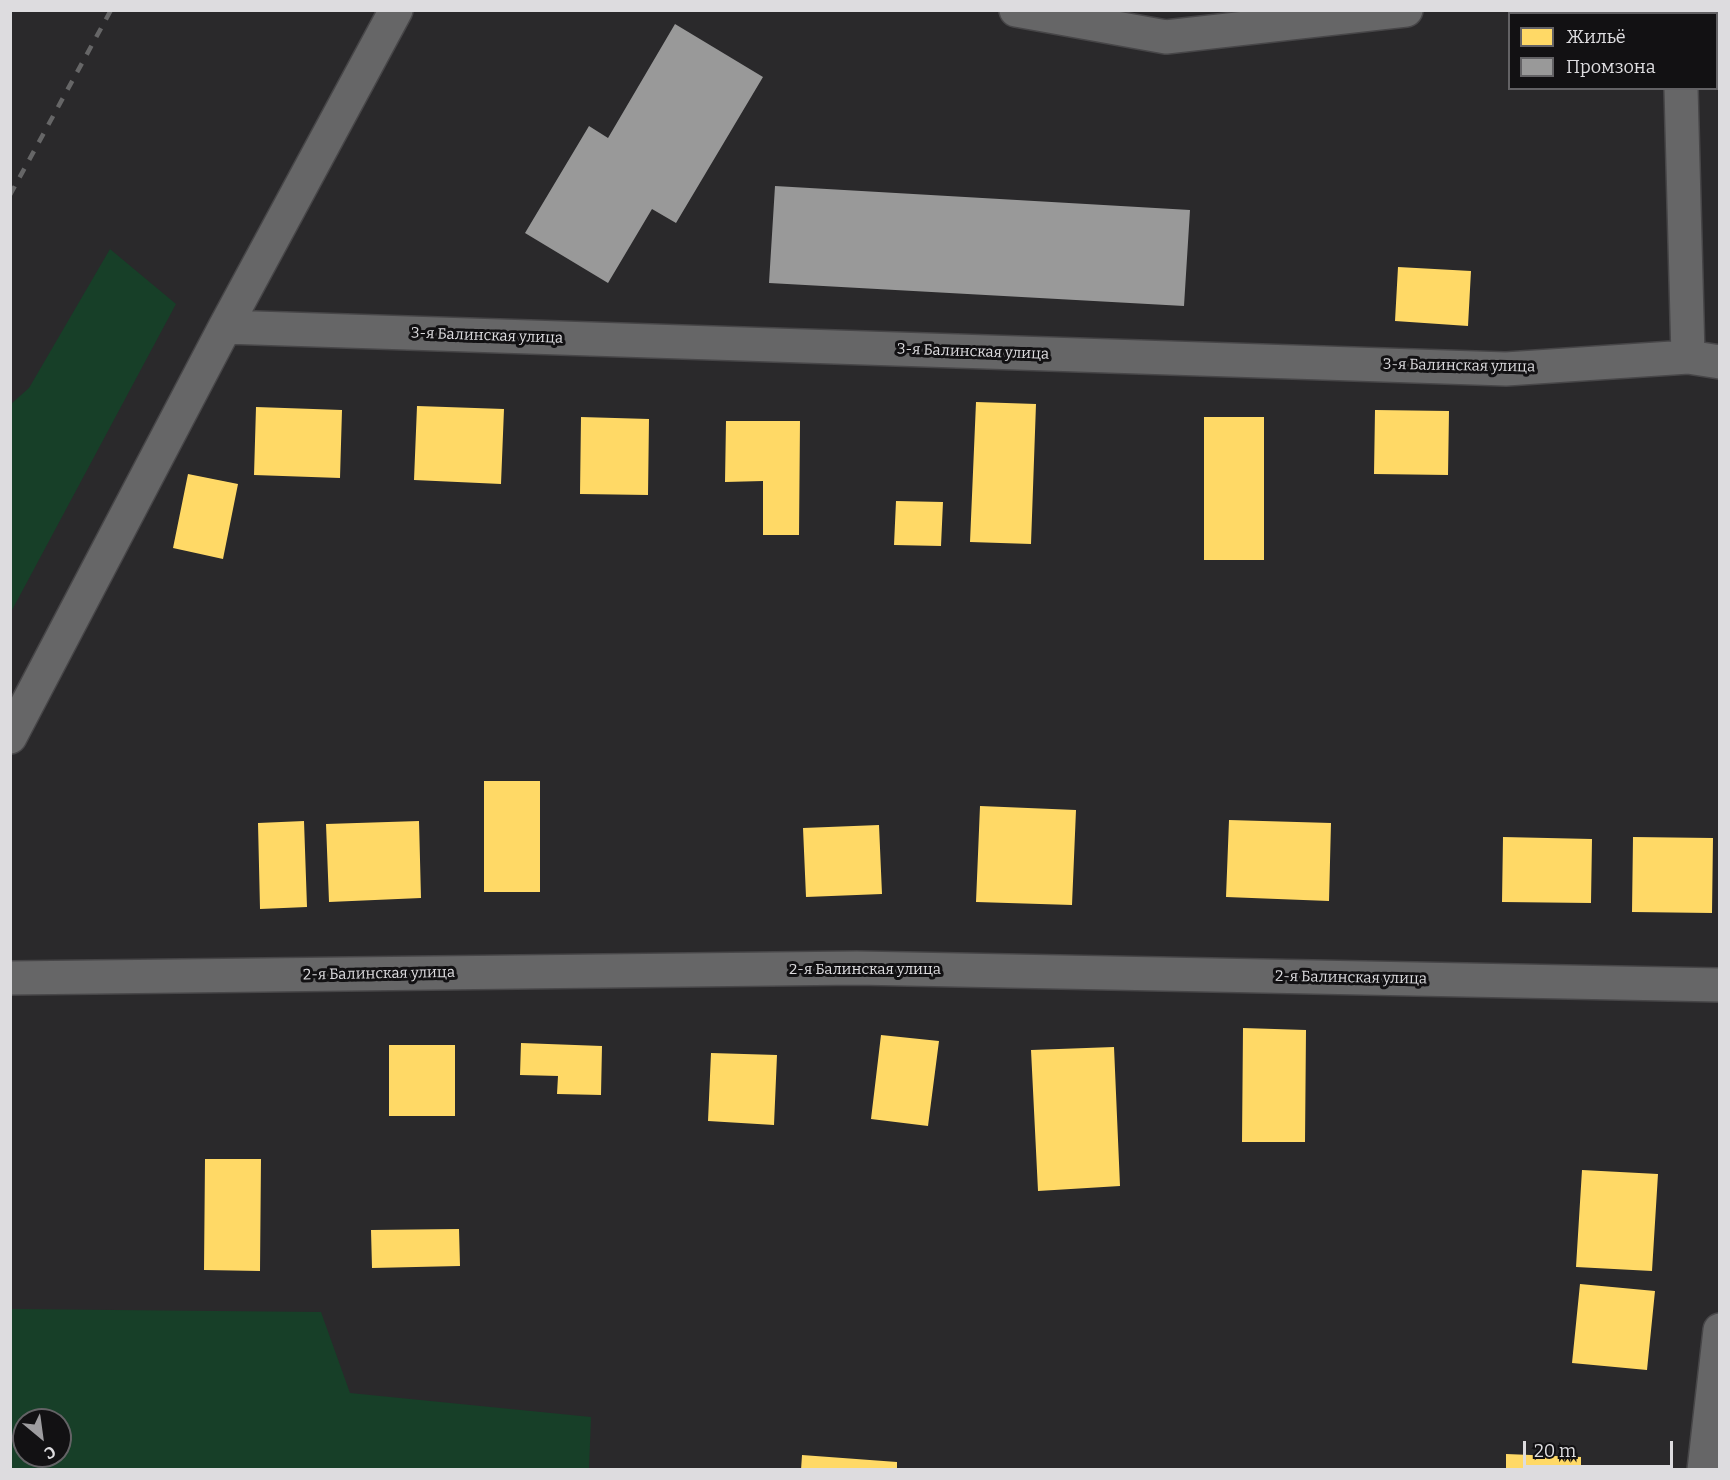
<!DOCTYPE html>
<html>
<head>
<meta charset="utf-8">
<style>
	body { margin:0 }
	#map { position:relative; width:1730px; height:1480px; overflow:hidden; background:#2a292b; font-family:Bitter,serif }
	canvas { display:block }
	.frame { position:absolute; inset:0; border:12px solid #dddcdf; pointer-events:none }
	.legend { position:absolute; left:1508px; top:12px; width:210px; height:78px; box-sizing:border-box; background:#121113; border:2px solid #636265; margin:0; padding:8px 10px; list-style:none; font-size:18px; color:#dddcdf }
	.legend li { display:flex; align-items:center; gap:12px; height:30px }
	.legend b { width:30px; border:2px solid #636265 }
	.north { position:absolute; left:12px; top:1408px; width:60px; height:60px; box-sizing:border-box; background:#121113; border:2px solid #636265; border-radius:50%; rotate:151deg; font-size:16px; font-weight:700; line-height:24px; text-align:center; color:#dddcdf }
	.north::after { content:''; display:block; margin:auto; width:21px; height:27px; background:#9e9da0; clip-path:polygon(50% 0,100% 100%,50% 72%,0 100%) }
	.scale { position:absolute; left:1523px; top:1441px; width:150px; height:27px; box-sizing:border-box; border:3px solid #dddcdf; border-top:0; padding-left:8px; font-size:18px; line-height:21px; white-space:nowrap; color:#dddcdf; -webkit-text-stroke:4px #121113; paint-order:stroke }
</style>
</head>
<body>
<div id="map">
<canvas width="1730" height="1480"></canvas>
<div class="frame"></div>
<ul class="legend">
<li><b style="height:16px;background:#ffd966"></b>Жильё</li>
<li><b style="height:16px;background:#999"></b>Промзона</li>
</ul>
<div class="north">С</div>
<div class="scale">20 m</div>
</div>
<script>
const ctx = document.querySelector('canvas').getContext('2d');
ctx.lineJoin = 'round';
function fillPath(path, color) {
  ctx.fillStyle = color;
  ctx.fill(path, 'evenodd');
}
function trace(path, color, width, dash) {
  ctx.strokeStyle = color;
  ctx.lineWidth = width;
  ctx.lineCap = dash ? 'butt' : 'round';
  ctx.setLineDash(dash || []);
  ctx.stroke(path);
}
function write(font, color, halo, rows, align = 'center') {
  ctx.font = font + ' Bitter,serif';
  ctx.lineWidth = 6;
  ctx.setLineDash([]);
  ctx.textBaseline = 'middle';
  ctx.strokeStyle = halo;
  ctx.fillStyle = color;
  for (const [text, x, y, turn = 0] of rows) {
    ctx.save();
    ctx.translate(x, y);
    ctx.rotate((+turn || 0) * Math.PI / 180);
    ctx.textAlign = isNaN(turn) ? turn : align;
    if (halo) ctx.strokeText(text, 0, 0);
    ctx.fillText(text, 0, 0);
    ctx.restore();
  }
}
const green = new Path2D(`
	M110,249l66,55 -165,308v-208l18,-16z
	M11,1309l310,3 29,81 241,24 -2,52h-578zM24,1420h36v36h-36z`);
const homes = new Path2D(`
	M1398,267l73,4 -3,55 -73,-5z
	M976,402l60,2 -5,140 -61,-2z
	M417,406l87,3 -3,75 -87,-4z
	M256,407l86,3 -2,68 -86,-3z
	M1375,410l74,1 -1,64 -74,-1z
	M581,417l68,2 -1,76 -68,-1z
	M1204,417h60v143h-60z
	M726,421h74l-1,114h-36v-54l-38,1z
	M188,474l50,10 -15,75 -50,-11z
	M896,501l47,1 -2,44 -47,-1z
	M484,781h56v111h-56z
	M980,806l96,4 -4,95 -96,-3z
	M1229,820l102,3 -2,78 -103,-4z
	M304,821l3,86 -47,2 -2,-86z
	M419,821l2,77 -92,4 -3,-78z
	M879,825l3,69 -76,3 -3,-69z
	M1503,837l89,2 -1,64 -89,-1z
	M1633,837l80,1 -1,75 -80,-1z
	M1243,1028l63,2 -1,112h-63z
	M881,1035l58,6 -11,85 -57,-7z
	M521,1043l81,3 -1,49 -44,-1 1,-18 -38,-1z
	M389,1045h66v71h-66z
	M1114,1047l6,139 -82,5 -7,-141z
	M711,1053l66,2 -3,70 -66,-4z
	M205,1159h56l-1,112 -56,-1z
	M1582,1170l76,4 -6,97 -76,-4z
	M459,1229l1,37 -88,2 -1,-38z
	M1580,1284l75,7 -8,79 -75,-7z
	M1506,1454l75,3v13h-75z
	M802,1455l95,7v8h-96z`);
const industry = new Path2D(`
	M675,24l88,53 -87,146 -24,-14 -44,74 -83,-50 64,-107 19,12z
	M775,186l415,24 -6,96 -415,-23z`);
const minor = new Path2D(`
	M1016,10l150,27 240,-27
	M1679,10v4
	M1681,88l7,269
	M225,327l1281,42 182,-12 32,5
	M10,737l215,-410 171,-317
	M10,978l847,-10 863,17
	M1704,1470l16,-140`);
const rail = new Path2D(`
	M10,195l101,-185`);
const streetNames = [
	["3-я Балинская улица",487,336,2],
	["3-я Балинская улица",973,352,2],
	["3-я Балинская улица",1459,366,1],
	["2-я Балинская улица",865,970],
	["2-я Балинская улица",379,974,-1],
	["2-я Балинская улица",1351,978,1]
];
fillPath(green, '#173f28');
fillPath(homes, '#ffd966');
fillPath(industry, '#999');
trace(minor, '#474648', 36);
trace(minor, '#666667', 33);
trace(rail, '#666667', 4.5, [10, 10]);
write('15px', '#dddcdf', '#121113', streetNames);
</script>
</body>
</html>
